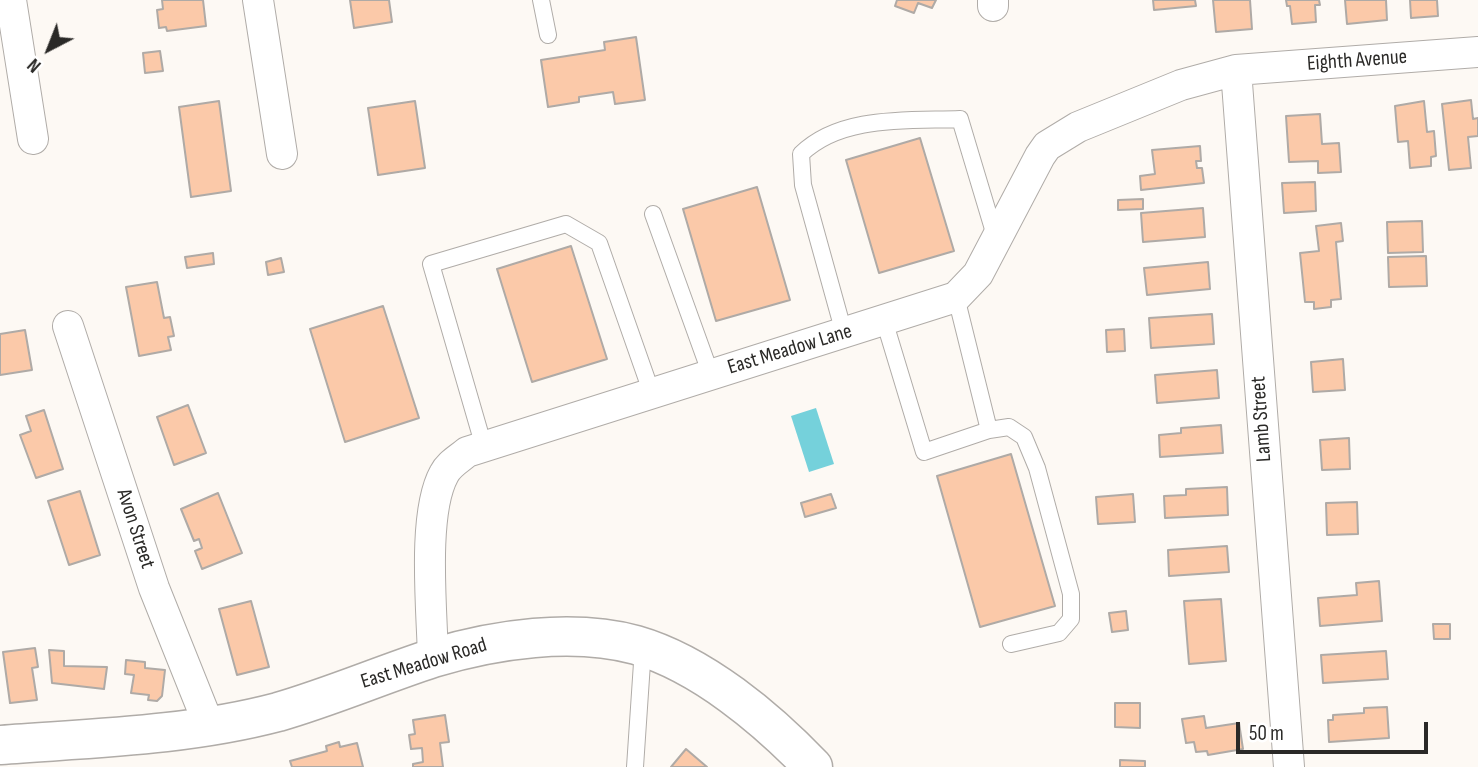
<!DOCTYPE html>
<html>
<head>
<meta charset="utf-8">
<style>
	body { margin:0 }
	#map { position:relative; width:1478px; height:767px; overflow:hidden; background:#fdf9f4; font-family:"Sofia Sans Condensed",sans-serif }
	canvas { display:block }
	.north { position:absolute; left:14px; top:14px; width:70px; height:70px; -webkit-text-stroke:5px #fff; paint-order:stroke; rotate:222deg; font-size:19px; font-weight:700; line-height:28px; text-align:center; color:#2a2927 }
	.north::after { content:''; display:block; margin:auto; width:24px; height:32px; background:#2a2927; clip-path:polygon(50% 0,100% 100%,50% 72%,0 100%) }
	.scale { position:absolute; left:1236px; top:722px; width:192px; height:32px; box-sizing:border-box; border:4px solid #2a2927; border-top:0; padding-left:9px; font-size:21px; line-height:24px; white-space:nowrap; color:#2a2927; -webkit-text-stroke:5px #fff; paint-order:stroke }
</style>
</head>
<body>
<div id="map">
<canvas width="1478" height="767"></canvas>
<div class="north">N</div>
<div class="scale">50 m</div>
</div>
<script>
const ctx = document.querySelector('canvas').getContext('2d');
ctx.lineJoin = 'round';
function fillPath(path, color) {
  ctx.fillStyle = color;
  ctx.fill(path, 'evenodd');
}
function trace(path, color, width, dash) {
  ctx.strokeStyle = color;
  ctx.lineWidth = width;
  ctx.lineCap = dash ? 'butt' : 'round';
  ctx.setLineDash(dash || []);
  ctx.stroke(path);
}
function write(font, color, halo, rows, align = 'center') {
  ctx.font = font + ' "Sofia Sans Condensed",sans-serif';
  ctx.lineWidth = 7;
  ctx.setLineDash([]);
  ctx.textBaseline = 'middle';
  ctx.strokeStyle = halo;
  ctx.fillStyle = color;
  for (const [text, x, y, turn = 0] of rows) {
    ctx.save();
    ctx.translate(x, y);
    ctx.rotate((+turn || 0) * Math.PI / 180);
    ctx.textAlign = isNaN(turn) ? turn : align;
    if (halo) ctx.strokeText(text, 0, 0);
    ctx.fillText(text, 0, 0);
    ctx.restore();
  }
}
const water = new Path2D(`
	M816,408l18,56 -25,8 -18,-56z`);
const building = new Path2D(`
	M162,0h41l3,26 -39,5 -1,-4 -7,1 -2,-18 6,-1z
	M350,0h39l3,22 -38,6z
	M897,0h39l-4,8 -14,-5 -4,10 -19,-7z
	M1153,0h42l1,6 -42,4z
	M1213,0h37l2,29 -36,3z
	M1286,0h33l1,5h-5l1,17 -24,2 -2,-18h-3z
	M1345,0h41l1,20 -40,4z
	M1410,0h27l1,16 -27,2z
	M636,37l9,63 -30,4 -2,-12 -34,5v5l-31,5 -7,-47 64,-10 -1,-8z
	M160,51l3,20 -18,2 -2,-20z
	M1471,100l2,19 5,-1v18l-10,1 3,31 -22,2 -7,-66z
	M219,101l12,90 -40,6 -12,-90z
	M415,101l10,67 -47,7 -10,-67z
	M1424,101l3,31 7,-1 2,25 -5,1v9l-21,2 -2,-27 -10,1 -3,-36z
	M1320,114l2,30 17,-1 2,29 -23,1v-12l-29,1 -3,-46z
	M920,138l34,113 -75,22 -33,-113z
	M1200,146l1,15h-5l1,7h5l2,15 -63,7 -1,-14 15,-2 -3,-24z
	M1315,182l1,29 -32,2 -2,-30z
	M757,187l33,113 -74,21 -33,-112z
	M1143,199v10l-25,1v-10z
	M1203,208l2,29 -62,5 -2,-29z
	M1422,221l1,31 -35,1 -1,-31z
	M1341,223l2,18 -7,1 5,57 -10,1v7l-17,2v-7h-9l-5,-49 19,-2 -3,-25z
	M571,246l36,113 -75,23 -35,-113z
	M213,253l1,11 -27,4 -2,-11z
	M1426,256l1,30 -38,1 -1,-30z
	M281,258l3,14 -16,3 -2,-13z
	M1208,262l2,27 -63,6 -3,-27z
	M157,282l7,36 6,-1 4,19 -6,1 3,13 -32,6 -13,-69z
	M383,306l36,112 -74,24 -35,-113z
	M1212,314l2,30 -63,4 -2,-30z
	M1124,329l1,22 -18,1 -1,-22z
	M25,330l7,40 -32,5v-41z
	M1343,359l2,31 -32,2 -2,-30z
	M1217,370l2,28 -62,5 -2,-28z
	M188,405l18,48 -32,12 -17,-48z
	M44,410l19,59 -27,9 -16,-43 11,-4 -5,-15z
	M1221,425l2,28 -63,4 -1,-22 22,-2v-5z
	M1349,438l1,31 -28,1 -2,-30z
	M1011,454l44,152 -75,21 -43,-151z
	M1227,487l1,28 -63,3 -1,-22 22,-1v-6z
	M80,491l20,64 -31,10 -21,-64z
	M218,493l24,60 -40,16 -7,-18 7,-3 -3,-9 -5,2 -13,-32z
	M831,494l5,14 -31,9 -4,-14z
	M1133,494l2,28 -37,2 -2,-27z
	M1357,502l1,32 -31,1 -1,-32z
	M1227,546l2,26 -60,4 -1,-26z
	M1379,581l3,40 -62,5 -2,-28 39,-3 -1,-12z
	M1221,599l5,62 -37,3 -5,-63z
	M251,601l18,66 -32,8 -18,-66z
	M1126,611l2,19 -16,2 -3,-19z
	M1433,624h17v15h-16z
	M35,648l3,19 -6,1 5,32 -27,3 -7,-51z
	M49,650l15,1v15l43,1 -3,22 -52,-6z
	M1386,651l2,28 -65,4 -2,-28z
	M126,660l19,2v6l20,2 -3,26 -5,5 -9,-1 1,-5 -18,-2 3,-18 -9,-1z
	M1115,703h25v25l-25,-1z
	M1387,707l2,31 -60,4 -1,-22h5v-5l31,-2v-5z
	M445,715l4,27 -9,1 3,24h-30v-3l10,-2 -1,-14 -11,1 -2,-14 6,-1 -2,-14z
	M1204,716l2,12 33,-5 4,26 -35,6 -1,-4 -11,1 -2,-10 -8,1 -4,-24z
	M339,742l1,5 17,-4 6,24h-71l-2,-6 37,-10 -1,-5z
	M686,749l21,18h-36z
	M1120,760l25,1v6h-25z`);
const lane = new Path2D(`
	M541,0l7,35
	M653,214l58,161
	M884,320l40,132 65,-22 -33,-133
	M844,333l-41,-148 -2,-31c40,-39 107,-33 159,-35l36,120
	M989,430l20,-3 15,10 13,31 34,126v25l-12,14 -48,11
	M484,447l-53,-183 135,-40 33,19 53,151
	M635,767l8,-119`);
const street = new Path2D(`
	M11,0l22,139
	M258,0l24,154
	M993,0v6
	M1236,70l53,697
	M68,326l86,262 56,140
	M433,658c-1,-47 -11,-144 11,-184 5,-10 15,-15 23,-22l489,-155 22,-23 62,-118 7,-10 31,-19 103,-42 55,-15 242,-18`);
const secondary = new Path2D(`
	M0,745c93,-7 187,-9 278,-33 52,-15 103,-37 155,-54 62,-19 140,-30 203,-13 66,19 131,74 177,122`);
const streetNames = [
	["Eighth Avenue",1357,61,-4],
	["East Meadow Lane",790,350,-17],
	["Lamb Street",1262,419,-94],
	["Avon Street",135,529,72],
	["East Meadow Road",424,664,-17]
];
fillPath(water, '#75d1db');
fillPath(building, '#fbc9a9');
trace(building, '#afaaa6', 2);
trace(lane, '#b0aca8', 18);
trace(street, '#b0aca8', 32);
trace(secondary, '#b0aca8', 41);
trace(lane, '#fff', 16);
trace(street, '#fff', 30);
trace(secondary, '#fff', 38);
write('21px', '#2a2927', '#fff', streetNames);
</script>
</body>
</html>
